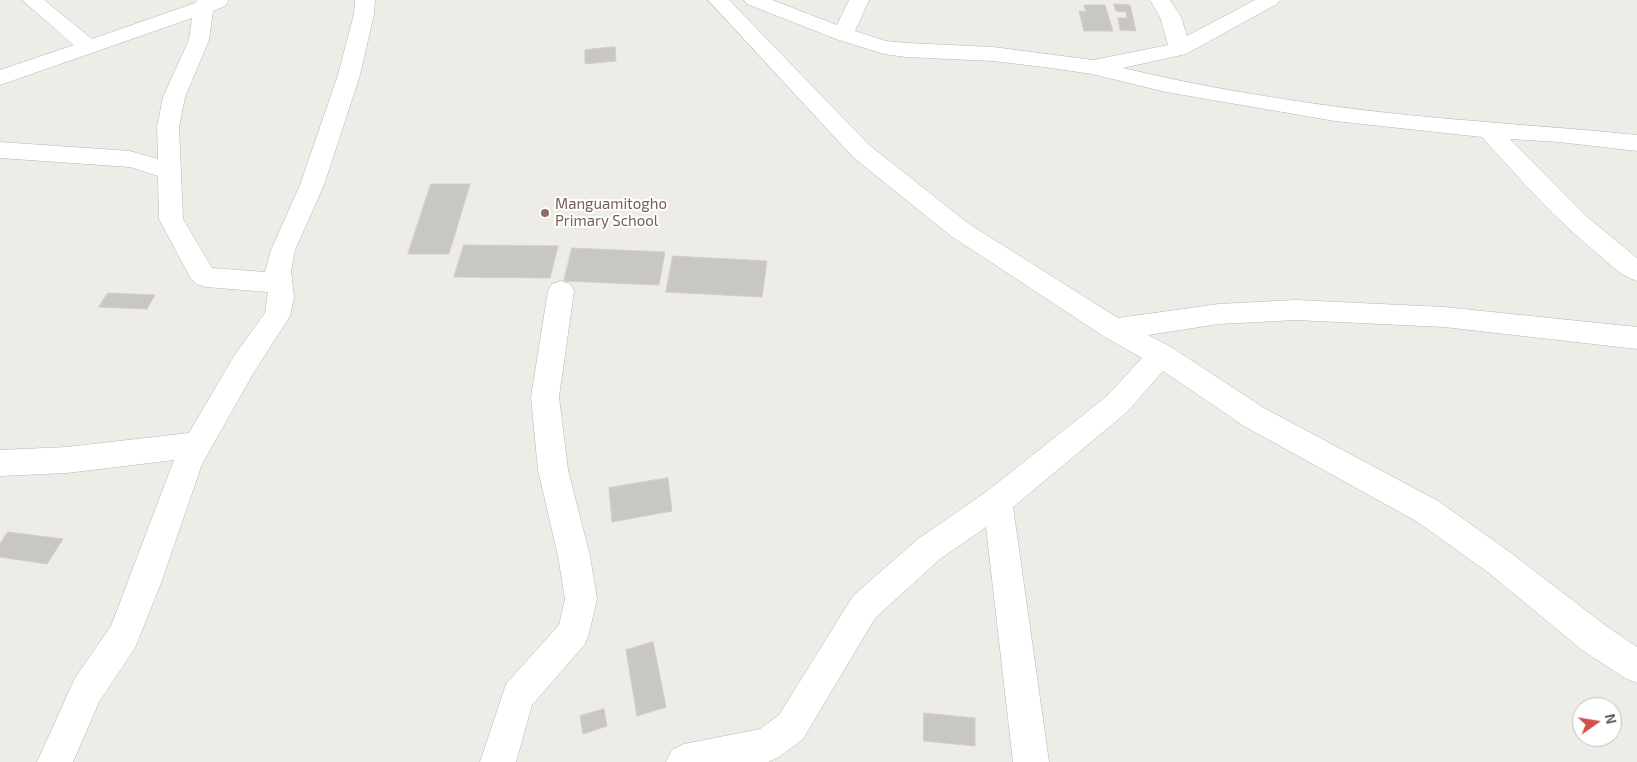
<!DOCTYPE html>
<html>
<head>
<meta charset="utf-8">
<style>
	body { margin:0 }
	#map { position:relative; width:1637px; height:762px; overflow:hidden; background:#eeece6; font-family:"Exo 2",sans-serif }
	canvas { display:block }
	.north { position:absolute; left:1572px; top:697px; width:50px; height:50px; box-sizing:border-box; background:#fff; border:1px solid #bfc0c1; border-radius:50%; rotate:77deg; font-size:14px; font-weight:700; line-height:20px; text-align:center; color:#5e6164 }
	.north::after { content:''; display:block; margin:auto; width:18px; height:22px; background:#d35047; clip-path:polygon(50% 0,100% 100%,50% 72%,0 100%) }
</style>
</head>
<body>
<div id="map">
<canvas width="1637" height="762"></canvas>
<div class="north">N</div>
</div>
<script>
const ctx = document.querySelector('canvas').getContext('2d');
ctx.lineJoin = 'round';
function fillPath(path, color) {
  ctx.fillStyle = color;
  ctx.fill(path, 'evenodd');
}
function trace(path, color, width, dash) {
  ctx.strokeStyle = color;
  ctx.lineWidth = width;
  ctx.lineCap = dash ? 'butt' : 'round';
  ctx.setLineDash(dash || []);
  ctx.stroke(path);
}
function write(font, color, halo, rows, align = 'center') {
  ctx.font = font + ' "Exo 2",sans-serif';
  ctx.lineWidth = 4;
  ctx.setLineDash([]);
  ctx.textBaseline = 'middle';
  ctx.strokeStyle = halo;
  ctx.fillStyle = color;
  for (const [text, x, y, turn = 0] of rows) {
    ctx.save();
    ctx.translate(x, y);
    ctx.rotate((+turn || 0) * Math.PI / 180);
    ctx.textAlign = isNaN(turn) ? turn : align;
    if (halo) ctx.strokeText(text, 0, 0);
    ctx.fillText(text, 0, 0);
    ctx.restore();
  }
}
const building = new Path2D(`
	M1114,4l16,1 6,26 -16,-1 -2,-12h9l-1,-6 -10,-1z
	M1084,5h21l8,26h-29l-5,-20 7,1z
	M615,47l1,14 -31,3v-14z
	M431,184h39l-21,70h-41z
	M464,245l94,1 -8,32 -96,-1z
	M572,248l93,4 -6,33 -95,-4z
	M673,256l94,5 -5,36 -96,-5z
	M108,293l47,2 -8,14 -48,-2z
	M668,478l4,33 -60,11 -3,-34z
	M8,532l55,7 -16,25 -47,-7v-13z
	M653,642l13,65 -29,9 -11,-66z
	M604,709l3,17 -24,8 -3,-18z
	M924,713l51,5v28l-51,-5z`);
const minor = new Path2D(`
	M22,0h22l48,39 103,-36 2,-3h30l1,2 -3,4 -12,5 -4,29 -24,57 -6,30 4,92 29,49 53,4 6,-22 29,-65 38,-110 16,-61 1,-14h20l-1,14 -14,61 -36,110 -29,65 -4,21 3,26 -4,19 -36,56 -52,92 -41,119 -26,65 -36,54 -26,60h-36l38,-84 36,-52 63,-166 -107,13 -67,3v-26l67,-3 122,-14 45,-77 31,-43 3,-21 -62,-5 -9,-3 -6,-5 -32,-60 -1,-43 -28,-9 -130,-9v-16l130,9 28,8 -1,-32 6,-30 26,-57 3,-22 -192,67v-15l74,-25z
	M708,0h21l140,145 100,79 149,94 101,-14 77,-4 148,7 193,20v22l-193,-22 -148,-7 -77,4 -71,11 23,12 93,61 174,93 73,52 95,73 31,21v36l-12,-5 -43,-28 -93,-77 -73,-52 -172,-95 -81,-55 -36,41 -114,95 36,255h-36l-27,-235 -46,32 -65,59 -72,121 -24,18 -11,5h-102l6,-12 12,-6 76,-15 19,-14 74,-119 65,-57 68,-47 121,-96 35,-38 -37,-21 -154,-101 -98,-79z
	M744,0h28l65,25 12,-25h20l-14,31 31,10 20,2 87,4 100,13 75,-15 -8,-28 -10,-17h20l11,17 6,19 68,-36h25l-3,4 -91,50 -63,14c114,27 235,44 352,53 54,5 108,8 162,14v16l-78,-9 -49,-3 76,77 51,42v23c-15,-5 -27,-16 -38,-26 -43,-35 -80,-77 -117,-118l-147,-16 -169,-29 -74,-18 -48,-7 -51,-6 -87,-4 -22,-3 -48,-15 -89,-35z
	M561,281l9,3 4,7 -15,106 9,73 22,86 7,43 -8,34 -4,11 -53,61 -16,57h-36l26,-78 53,-59 6,-26 -7,-43 -20,-86 -7,-73 17,-106 4,-7z`);
const markers = [
	[545,213,5,"#8d6e63"]
];
const educationNames = [
	["Manguamitogho",555,204],
	["Primary School",555,221]
];
fillPath(building, '#c9c7c2');
trace(building, '#d2cec5', 1);
trace(minor, '#b3b6b9', 1);
fillPath(minor, '#fff');
for (const [x, y, r, color] of markers) {
  const dot = new Path2D();
  dot.arc(x, y, r, 0, 2 * Math.PI);
  ctx.fillStyle = color;
  ctx.fill(dot);
  trace(dot, '#fff', 2);
}
write('15px', '#785e54', '#fff', educationNames, 'left');
</script>
</body>
</html>
